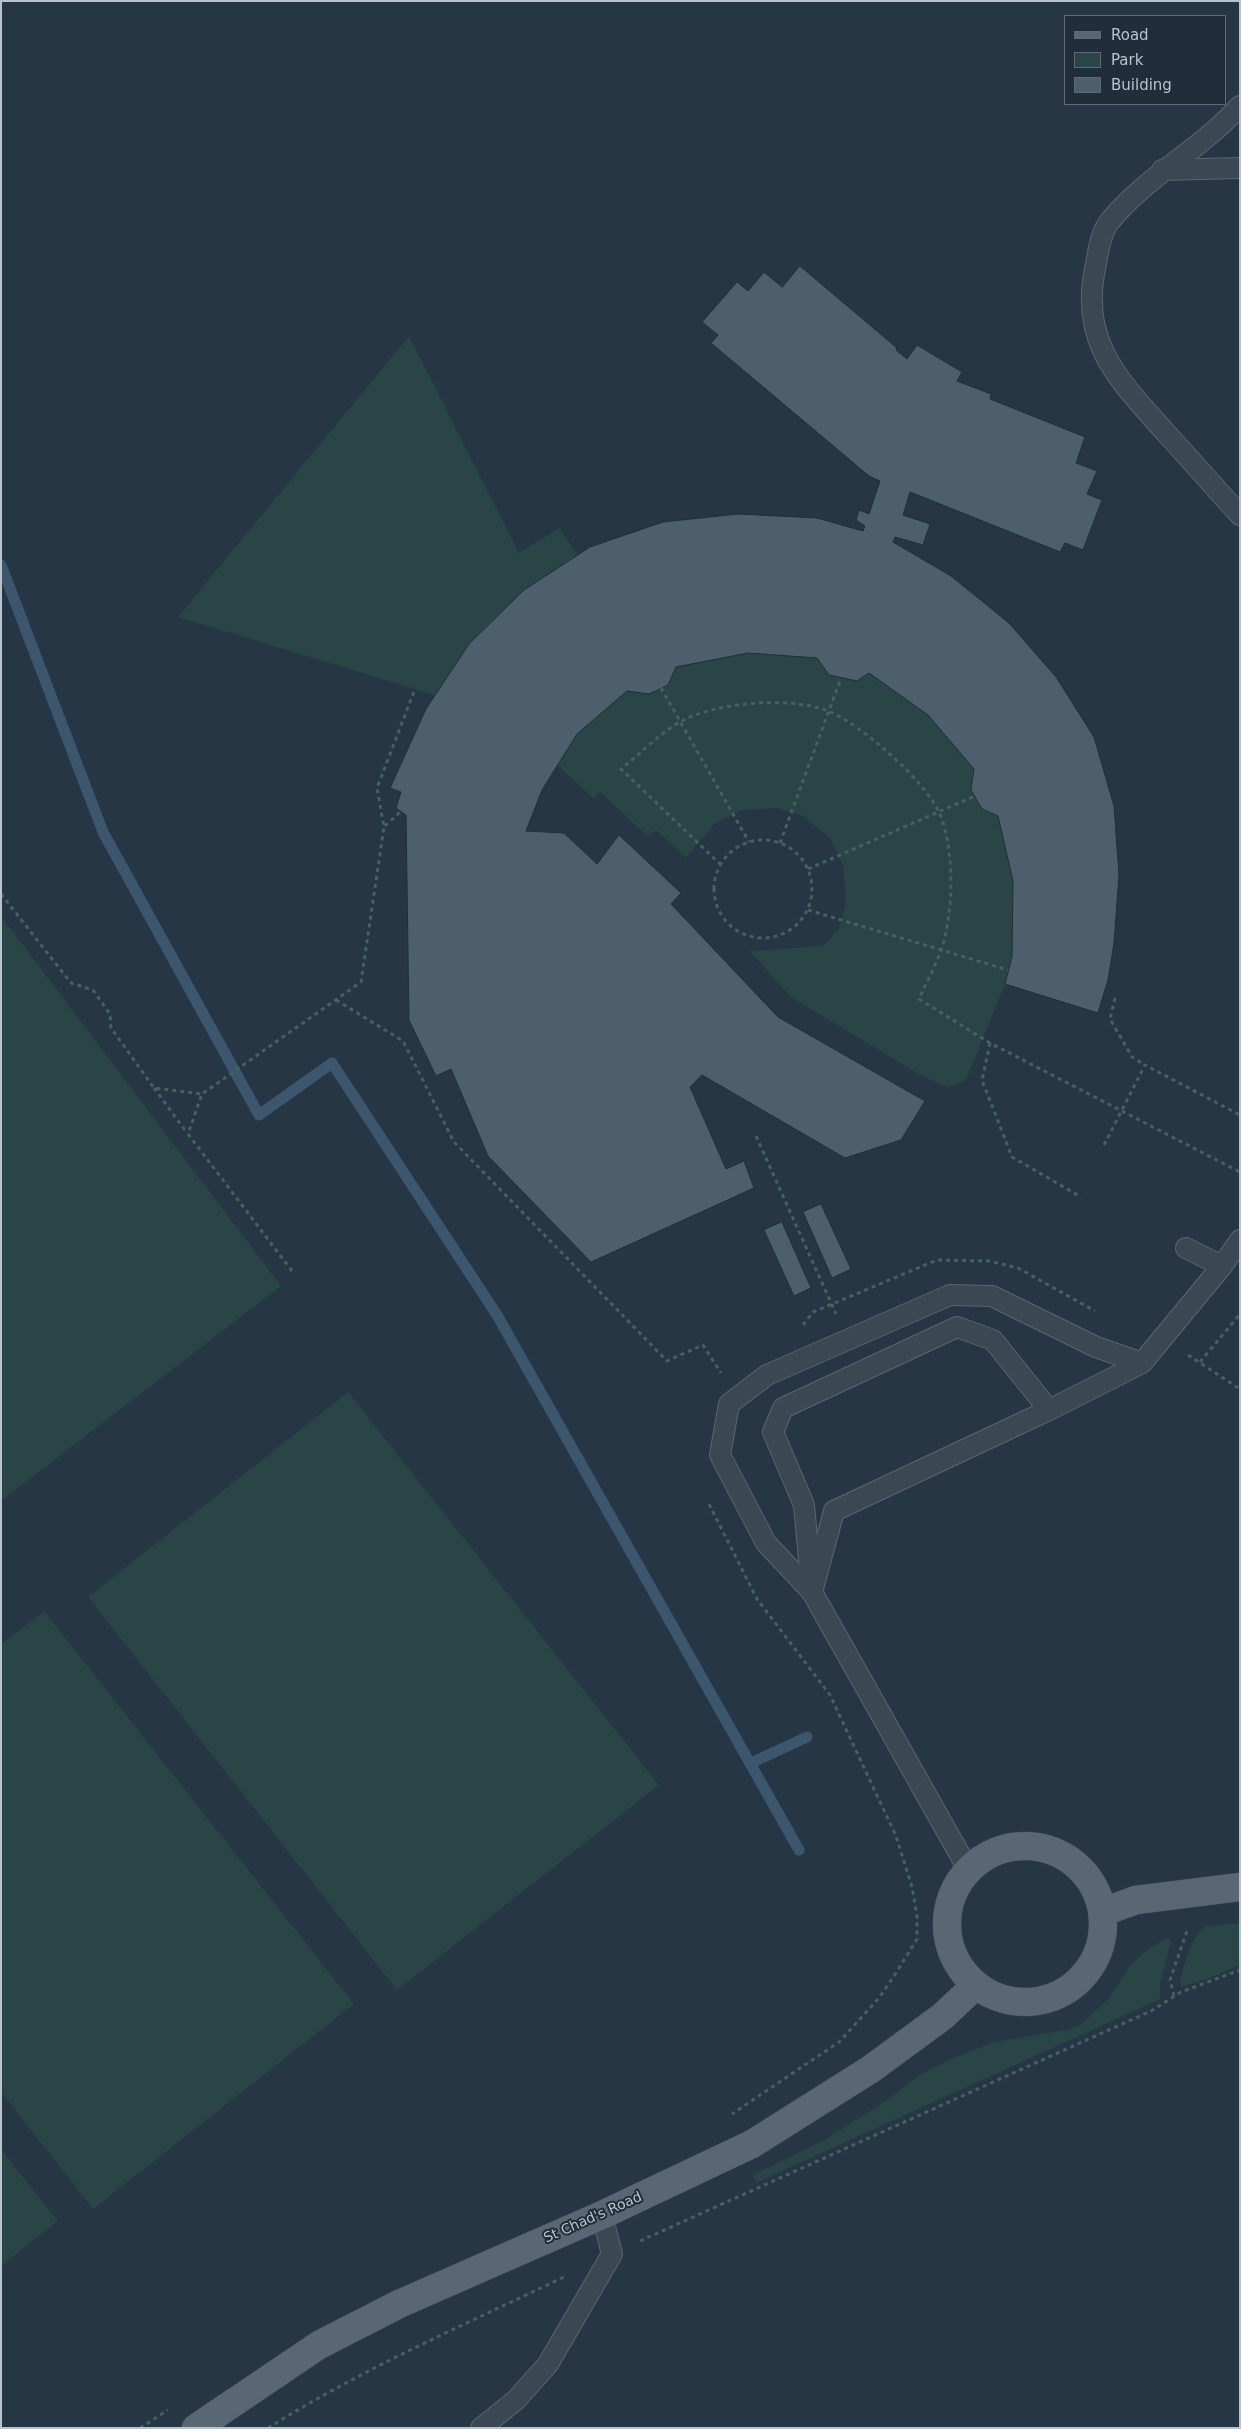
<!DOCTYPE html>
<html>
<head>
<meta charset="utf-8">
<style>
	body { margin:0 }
	#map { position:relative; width:1241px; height:2429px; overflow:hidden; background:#263645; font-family:"DejaVu Sans",sans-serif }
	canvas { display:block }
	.frame { position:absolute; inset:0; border:2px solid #b9c3cd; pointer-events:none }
	.legend { position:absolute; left:1064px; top:15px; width:162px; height:90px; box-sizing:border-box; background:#202d3a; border:1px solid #5d6975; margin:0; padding:6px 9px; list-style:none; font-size:15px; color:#b9c3cd }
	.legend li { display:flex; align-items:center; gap:10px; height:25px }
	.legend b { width:25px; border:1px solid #5d6975 }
</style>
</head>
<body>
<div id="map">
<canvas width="1241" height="2429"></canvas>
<div class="frame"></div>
<ul class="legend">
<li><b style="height:6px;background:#596774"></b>Road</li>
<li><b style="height:14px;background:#294545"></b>Park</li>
<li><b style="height:14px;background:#4d5e6d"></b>Building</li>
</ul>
</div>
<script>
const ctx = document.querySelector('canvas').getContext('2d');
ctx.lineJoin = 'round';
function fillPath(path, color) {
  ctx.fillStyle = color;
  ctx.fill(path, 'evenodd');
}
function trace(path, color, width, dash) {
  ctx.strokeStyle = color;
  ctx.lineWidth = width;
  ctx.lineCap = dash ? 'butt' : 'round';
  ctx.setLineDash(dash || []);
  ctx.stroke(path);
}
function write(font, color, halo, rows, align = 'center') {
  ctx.font = font + ' "DejaVu Sans",sans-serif';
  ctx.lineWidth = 4;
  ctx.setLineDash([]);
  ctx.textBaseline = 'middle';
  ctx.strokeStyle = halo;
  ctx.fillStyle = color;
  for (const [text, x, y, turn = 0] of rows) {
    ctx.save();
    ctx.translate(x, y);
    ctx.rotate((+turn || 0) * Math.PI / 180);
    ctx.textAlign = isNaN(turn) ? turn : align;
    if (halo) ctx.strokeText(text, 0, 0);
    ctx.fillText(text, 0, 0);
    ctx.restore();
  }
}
const green = new Path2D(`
	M409,336l110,217 40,-25 19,27 -54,35 -55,54 -34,51 -257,-78z
	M748,653l69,5 12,17 28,6 12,-8 59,42 46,54 1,27 7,13 16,7 15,65 -1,76 -7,27 -39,96 -18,7 -26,-11 -131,-79 -41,-46 73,-5 16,-17 7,-26 -3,-37 -12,-27 -28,-23 -25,-8 -36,2 -28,14 -28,34 -30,-28 -8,7 -48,-45 -7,6 -36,-33 20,-31 50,-43 22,3 19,-9 8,-18z
	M1,916l280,370 -280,215z
	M348,1392l311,393 -262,205 -309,-393z
	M44,1611l310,393 -261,205 -92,-117v-448z
	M1240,1923v42l-30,13 -29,9 -1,-5c5,-19 10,-43 26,-56z
	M1170,1937l1,5 -11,42v15l-2,1 -396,180 -5,2 -4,-6 1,-2 69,-33 64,-41 32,-25 32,-16 44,-17 71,-12 13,-4 29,-27 24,-36 18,-15z
	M1,2149l57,72 -57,45z`);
const stream = new Path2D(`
	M1,565l102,267 156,283 73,-52 165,252 302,535
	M751,1763l56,-26`);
const building = new Path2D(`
	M800,266l97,82 -1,2 11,9 10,-14 45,27 -5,9 34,13 -1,5 95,38 -9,26 21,8 -10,23 15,6 -19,50 -18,-7 -5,9 -150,-60 -7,23 27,9 -7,21 -28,-8 -2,5 58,34 58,47 47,54 38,60 20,69 5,69 -5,68 -6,37 -10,33 -93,-29 7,-27 1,-76 -15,-65 -16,-7 -11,-19 3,-21 -46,-54 -59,-42 -12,8 -28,-6 -12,-17 -69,-5 -72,14 -8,18 -19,9 -22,-3 -50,43 -35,56 -16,41 38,2 33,31 22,-29 62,58 -10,11 107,113 147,84 -24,39 -56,18 -143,-83 -12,12 36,82 18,-8 10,27 -163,74 -103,-106 -37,-87 -15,7 -27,-56 -3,-205 -10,-7 5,-16 -11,-4 36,-79 43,-65 55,-54 66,-43 73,-25 75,-8 79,4 46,13 2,-5 -9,-6 3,-10 10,4 11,-33 -11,-5 -158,-133 7,-8 -16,-13 35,-40 11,9 16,-19 18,15z
	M821,1204l30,65 -19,9 -29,-66z
	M782,1222l29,66 -17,8 -30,-66z`);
const path = new Path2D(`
	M661,688l88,154
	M385,826l16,-15
	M714 889a49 49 0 1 1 98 0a49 49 0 1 1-98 0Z
	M780,843l61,-165
	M721,865l-100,-96c19,-15 38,-35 59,-47 36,-20 110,-26 148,-11 33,13 96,69 111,101 16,36 15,102 2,138 -6,17 -15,33 -22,49l71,44 250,129
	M808,869l167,-73
	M1,894l70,89 22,7 17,24 1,14 43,60 48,6
	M808,910l200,60
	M1115,998l-5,21 22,38 13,8
	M336,1000l67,41 51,101 213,219 36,-16 18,28
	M990,1043l-8,37 30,77 69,40
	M154,1088l33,45
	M756,1136l80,178
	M1104,1145l41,-80 95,50
	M292,1271l-104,-137 14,-40 159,-112 23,-155 -7,-39 38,-99
	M803,1325l10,-13 124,-52 52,1 29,7 77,43
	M1188,1355l52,34
	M1200,1362l40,-48
	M709,1504l48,95 73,96 66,141 16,51 5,29v23l-21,34 -17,25 -40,44 -107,72
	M1174,1996l-4,-16 18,-52
	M640,2241l511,-230 30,-19 59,-22
	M140,2428l28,-18
	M268,2428c94,-59 196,-103 296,-151`);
const service = new Path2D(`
	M1240,106c-39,43 -93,70 -130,115 -9,10 -12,31 -14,43 -18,78 23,116 70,169 25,27 49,55 74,82
	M1162,170l78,-2
	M1186,1248l36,18
	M957,1327l36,13 56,70 -215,101 -22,81 -8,-87 -31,-73 10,-24z
	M1049,1410l93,-47 80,-97 18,-26
	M968,1869l-156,-277 -46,-49 -46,-88 9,-51 38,-29 183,-80 42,1 104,51 46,16
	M481,2428l35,-28 32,-36 64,-110 -10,-39`);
const primary = new Path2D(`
	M947 1924a78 78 0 1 1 156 0a78 78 0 1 1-156 0Z
	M1103,1912l33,-12 104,-13
	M196,2428l123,-83 80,-41 203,-89 150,-71 119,-75 72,-53 33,-31`);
const streetNames = [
	["St Chad's Road",593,2218,-24]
];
fillPath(green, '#294545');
trace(stream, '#3c566e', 11);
fillPath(building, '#4d5e6d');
trace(building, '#222f3b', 1);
trace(service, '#5a6671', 22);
trace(primary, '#45515d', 29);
trace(path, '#476161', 3, [4, 4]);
trace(service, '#3b4854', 20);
trace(primary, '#596774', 28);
write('14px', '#b9c3cd', '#202d3a', streetNames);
</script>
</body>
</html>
